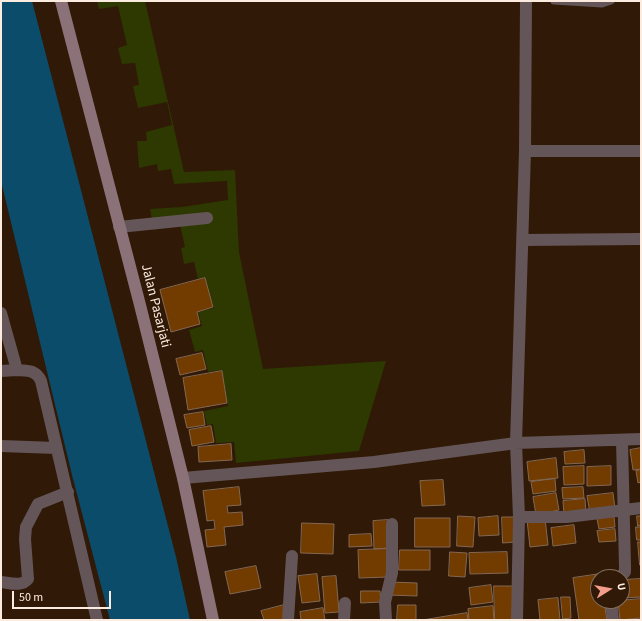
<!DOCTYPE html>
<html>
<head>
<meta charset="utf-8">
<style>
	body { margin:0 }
	#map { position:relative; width:642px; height:621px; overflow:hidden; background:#301906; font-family:"Source Sans 3",sans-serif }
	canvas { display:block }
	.frame { position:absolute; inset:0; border:2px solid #fcece0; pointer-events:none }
	.north { position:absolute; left:590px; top:569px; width:40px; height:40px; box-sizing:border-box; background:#301906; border:1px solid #826d5d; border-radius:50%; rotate:79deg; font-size:11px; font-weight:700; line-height:16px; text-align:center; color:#fcece0 }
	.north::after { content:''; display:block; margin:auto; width:14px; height:18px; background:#f49d8b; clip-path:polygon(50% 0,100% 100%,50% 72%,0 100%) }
	.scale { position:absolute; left:12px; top:591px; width:99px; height:18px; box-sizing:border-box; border:2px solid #fcece0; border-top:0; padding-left:5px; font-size:12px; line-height:14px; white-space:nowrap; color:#fcece0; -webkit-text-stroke:3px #301906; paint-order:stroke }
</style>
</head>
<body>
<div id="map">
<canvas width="642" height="621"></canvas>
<div class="frame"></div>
<div class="north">U</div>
<div class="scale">50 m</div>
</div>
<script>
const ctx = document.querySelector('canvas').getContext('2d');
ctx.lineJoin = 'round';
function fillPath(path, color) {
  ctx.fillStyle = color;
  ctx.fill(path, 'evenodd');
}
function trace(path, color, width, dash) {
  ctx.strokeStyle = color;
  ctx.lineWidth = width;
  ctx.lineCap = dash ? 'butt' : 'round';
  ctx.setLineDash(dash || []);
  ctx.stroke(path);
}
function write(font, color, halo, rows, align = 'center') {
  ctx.font = font + ' "Source Sans 3",sans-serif';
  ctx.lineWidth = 3;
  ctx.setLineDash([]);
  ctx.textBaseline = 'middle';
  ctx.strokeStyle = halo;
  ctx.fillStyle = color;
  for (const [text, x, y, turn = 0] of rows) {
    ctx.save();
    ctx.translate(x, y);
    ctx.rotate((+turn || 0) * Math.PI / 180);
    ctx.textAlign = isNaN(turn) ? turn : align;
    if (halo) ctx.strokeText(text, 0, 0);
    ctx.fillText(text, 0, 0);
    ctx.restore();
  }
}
const green = new Path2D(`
	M97,1h48l39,171 51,-2 4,82 24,117 123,-8 -27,90 -123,12 -2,-21 -18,1 -3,-19 -6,1 -3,-14 24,-5 -6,-36 -14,2 -5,-22 -8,2 -6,-22 13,-4 -4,-14 16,-4 -9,-30 -7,1 -4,-17 -10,2 -3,-16 4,-1 -5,-22 -26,5 -4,-21 32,-2 46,-7 -1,-19 -53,3 -3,-15 -13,2 -1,-7 -18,4 -2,-27h10l-1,-9 26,-7 -5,-23 -29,6 -5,-22 6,-1 -4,-22 -13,1 -4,-16 9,-3 -9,-39 -19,3z`);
const water = new Path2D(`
	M1,1h31l144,556 14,63h-80l-38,-145 -71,-294z`);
const building = new Path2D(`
	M205,278l8,29 -16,5 3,12 -29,8 -11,-42z
	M202,353l4,16 -26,6 -4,-16z
	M222,371l5,32 -39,7 -5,-32z
	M203,412l2,13 -18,3 -3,-13z
	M211,426l3,16 -22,4 -3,-16z
	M231,444l1,16 -33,2 -1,-15z
	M641,448v21l-8,1 -3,-20z
	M584,450l1,13 -20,1 -1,-12z
	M556,458l2,20 -29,3 -2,-19z
	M584,466v18l-20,1 -1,-18z
	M611,466v19l-24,1v-19z
	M641,470v12l-3,1 -2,-12z
	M555,479l1,12 -23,3 -2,-12z
	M443,480l2,25 -23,1 -2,-25z
	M239,487l2,18 -14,1 1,7 14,-1 1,13 -19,2 2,18 -19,2 -2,-17 10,-1 -1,-9 -7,1 -4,-30z
	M583,487l1,11 -21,1 -1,-11z
	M556,493l3,17 -23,5 -3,-18z
	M613,493l2,16 -25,4 -3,-17z
	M585,499l1,14 -22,2 -1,-14z
	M458,516l17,1 -2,30 -16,-1z
	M498,516l1,19 -20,1 -1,-18z
	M637,516h4v9l-3,1z
	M502,517h12l2,25 -13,1z
	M614,517l1,10 -16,2 -2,-10z
	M415,518h35v29h-35z
	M545,518l3,27 -18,2 -3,-27z
	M388,520l2,28 -16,1 -1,-28z
	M302,523l32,1 -1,30 -32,-1z
	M574,525l2,18 -23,3 -2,-18z
	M636,527h5v13h-4z
	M615,529l1,12 -17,1 -2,-11z
	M371,534l1,12 -23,1v-12z
	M638,542h3v23h-1z
	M387,549l1,28 -29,1 -1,-28z
	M400,550h30v20h-31z
	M450,552l17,1 -2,24 -16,-1z
	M507,552l1,21 -38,1 -1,-21z
	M256,566l5,22 -31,6 -5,-22z
	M317,574l3,27 -18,2 -4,-27z
	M600,574l1,3h-3v24h6l3,19h-28l-6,-42z
	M336,576l3,36 -14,1 -3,-36z
	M641,579v18l-19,1v-18z
	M390,582l27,1v13l-28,-1z
	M491,585l2,17 -22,3 -2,-17z
	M494,586h20l2,34h-21z
	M361,591h19l1,11 -20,1z
	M561,597h9l1,21 -8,1z
	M558,598l2,22h-20l-2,-20z
	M641,599v19l-21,2 -2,-19z
	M284,605l3,15h-23l-3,-9z
	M398,605h18v15h-19z
	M493,606l1,14h-25l-1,-11z
	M323,608l2,12h-24l-1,-8z
	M467,613l1,7h-45z`);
const lane = new Path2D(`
	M554,1l48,3 9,-3`);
const street = new Path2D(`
	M525,151h116
	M119,227l88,-9
	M523,240l118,-1
	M1,313l16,57c12,1 19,0 24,11l56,239
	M1,371l16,-1
	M1,446l55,2
	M183,478l191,-16 142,-19 125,-4
	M519,517h48l74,-9
	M620,577l5,-5v-5l-3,-127
	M1,582c9,1 21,5 27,-3l-3,-40 1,-12 12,-23 30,-12
	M611,601l2,19
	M288,620l4,-64
	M344,620l1,-17
	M386,620l-1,-18 7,-29v-49
	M517,620l2,-103 -3,-74 9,-292 1,-150`);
const secondary = new Path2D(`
	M61,1l79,304 43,173 30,142`);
const streetNames = [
	["Jalan Pasarjati",155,306,76]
];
fillPath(green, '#2d3900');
fillPath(water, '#0c4c6b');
fillPath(building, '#723b00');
trace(building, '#836853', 1);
trace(lane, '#645558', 7);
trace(street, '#645558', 12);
trace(secondary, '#8b7278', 12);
write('14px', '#fcece0', '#301906', streetNames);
</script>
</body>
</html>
